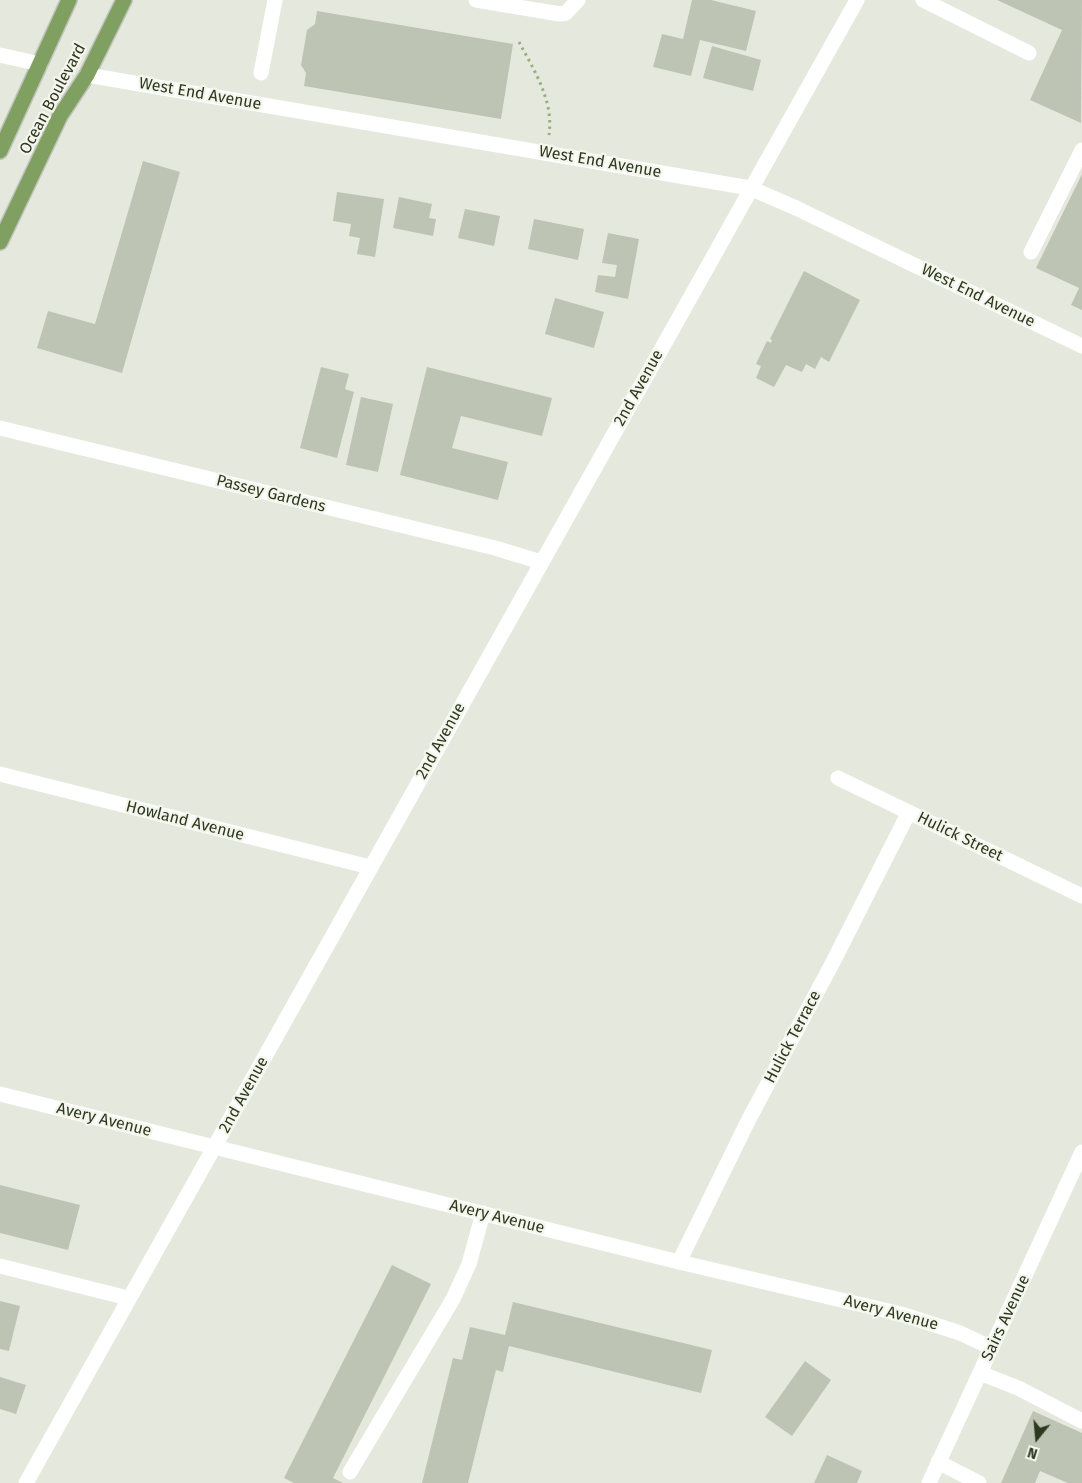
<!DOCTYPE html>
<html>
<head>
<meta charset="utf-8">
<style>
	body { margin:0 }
	#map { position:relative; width:1082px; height:1483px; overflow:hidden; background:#e5e9dd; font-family:"Fira Sans",sans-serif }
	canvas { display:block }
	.north { position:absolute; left:1012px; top:1413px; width:50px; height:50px; -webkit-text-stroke:4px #f4f6ed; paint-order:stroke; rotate:197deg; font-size:14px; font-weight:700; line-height:20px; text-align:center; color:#2c391f }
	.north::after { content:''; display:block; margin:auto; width:18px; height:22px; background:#2c391f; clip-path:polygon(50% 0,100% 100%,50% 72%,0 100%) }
</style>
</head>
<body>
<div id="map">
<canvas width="1082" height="1483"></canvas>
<div class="north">N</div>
</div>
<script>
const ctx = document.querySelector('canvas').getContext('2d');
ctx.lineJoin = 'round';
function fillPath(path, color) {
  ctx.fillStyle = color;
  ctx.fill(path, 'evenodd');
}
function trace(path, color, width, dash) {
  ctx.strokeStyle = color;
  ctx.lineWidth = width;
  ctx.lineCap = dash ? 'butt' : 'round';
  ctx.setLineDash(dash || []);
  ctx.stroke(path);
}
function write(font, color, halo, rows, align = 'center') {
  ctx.font = font + ' "Fira Sans",sans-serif';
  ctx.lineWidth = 4.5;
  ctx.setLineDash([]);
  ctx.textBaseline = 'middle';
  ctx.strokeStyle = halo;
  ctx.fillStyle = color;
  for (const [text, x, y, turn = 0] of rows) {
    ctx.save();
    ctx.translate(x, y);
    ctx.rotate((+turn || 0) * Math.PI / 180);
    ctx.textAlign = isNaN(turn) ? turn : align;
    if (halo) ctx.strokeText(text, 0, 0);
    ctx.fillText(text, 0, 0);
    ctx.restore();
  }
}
const building = new Path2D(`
	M692,0h19l45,11 -10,40 -46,-11 -9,36 -38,-9 9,-33 21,5z
	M997,0h85l-1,123 -51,-23 32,-70z
	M317,11l196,33 -12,75 -197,-33 2,-13 -5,-8 6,-35 8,-6z
	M712,46l49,14 -8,31 -50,-13z
	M143,161l37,11 -58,201 -85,-25 11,-37 47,13z
	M1082,174v136l-11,-5 8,-17 -43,-20z
	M337,192l47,7 -9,58 -18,-3 3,-16 -11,-2 2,-12 -18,-3z
	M399,197l33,7 -3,14 7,1 -3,17 -40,-8z
	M465,209l35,7 -6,30 -36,-8z
	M534,219l50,10 -6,31 -50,-11z
	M608,233l31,6 -11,60 -33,-7 3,-17 17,2 2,-12 -15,-2z
	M804,271l56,29 -31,62 -8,-5 -6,12 -9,-5 -4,8 -16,-7 -12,22 -18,-9 5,-12 -5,-2 11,-23 4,2 1,-3 -2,-1z
	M555,298l49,14 -10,36 -49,-14z
	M321,367l28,7 -4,15 9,3 -17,66 -37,-10z
	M427,367l125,31 -10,38 -81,-20 -9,32 56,14 -10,38 -98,-25z
	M361,397l32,7 -15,68 -32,-7z
	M0,1185l80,20 -12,45 -68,-17z
	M392,1265l39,19 -98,194 10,5h-49l-10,-5z
	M0,1301l20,5 -11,45 -9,-2z
	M513,1302l199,48 -11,43 -192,-47 -6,26 -7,-2 -28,113h-46l31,-125 9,2 8,-33 35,8z
	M805,1361l26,19 -39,56 -27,-19z
	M0,1377l26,8 -10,29 -16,-5z
	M1033,1411l49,22v50h-14l-28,-12 -5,12h-34z
	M827,1455l35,16 -5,12h-43z`);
const path = new Path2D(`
	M519,42c15,28 35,59 30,93`);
const minor = new Path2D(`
	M476,0l84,14 6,-1 12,-13
	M923,0l106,53
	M0,55l40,9
	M261,73l14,-73
	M87,75l663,113 46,20 286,138
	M1031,252l51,-102
	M0,428l495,120 46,14
	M0,774l370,93
	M838,778l244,118
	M0,1094l679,168 222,52 59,19 32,15
	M679,1262l70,-143 84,-157 76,-150
	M0,1266l128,32
	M980,1373l38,15 64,33
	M938,1462l41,21
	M350,1472l103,-173 16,-35 14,-51
	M26,1483l831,-1483
	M929,1483l153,-331`);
const major = new Path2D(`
	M0,151l69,-151
	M0,242l60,-126 27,-41 37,-75`);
const streetNames = [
	["West End Avenue",200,94,10],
	["Ocean Boulevard",53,99,-62],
	["West End Avenue",600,162,10],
	["West End Avenue",978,296,26],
	["2nd Avenue",639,388,-61],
	["Passey Gardens",271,494,14],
	["2nd Avenue",441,741,-61],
	["Howland Avenue",185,821,14],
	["Hulick Street",960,837,26],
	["Hulick Terrace",793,1037,-62],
	["2nd Avenue",244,1095,-61],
	["Avery Avenue",104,1120,14],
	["Avery Avenue",497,1217,14],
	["Avery Avenue",891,1313,15],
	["Sairs Avenue",1006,1318,-65]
];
fillPath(building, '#bdc4b3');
trace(major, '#c0c4bc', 18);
trace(path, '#97ae7d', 3, [2.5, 4]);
trace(minor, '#fff', 15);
trace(major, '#7fa061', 15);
write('16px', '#2c391f', '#f4f6ed', streetNames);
</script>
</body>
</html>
